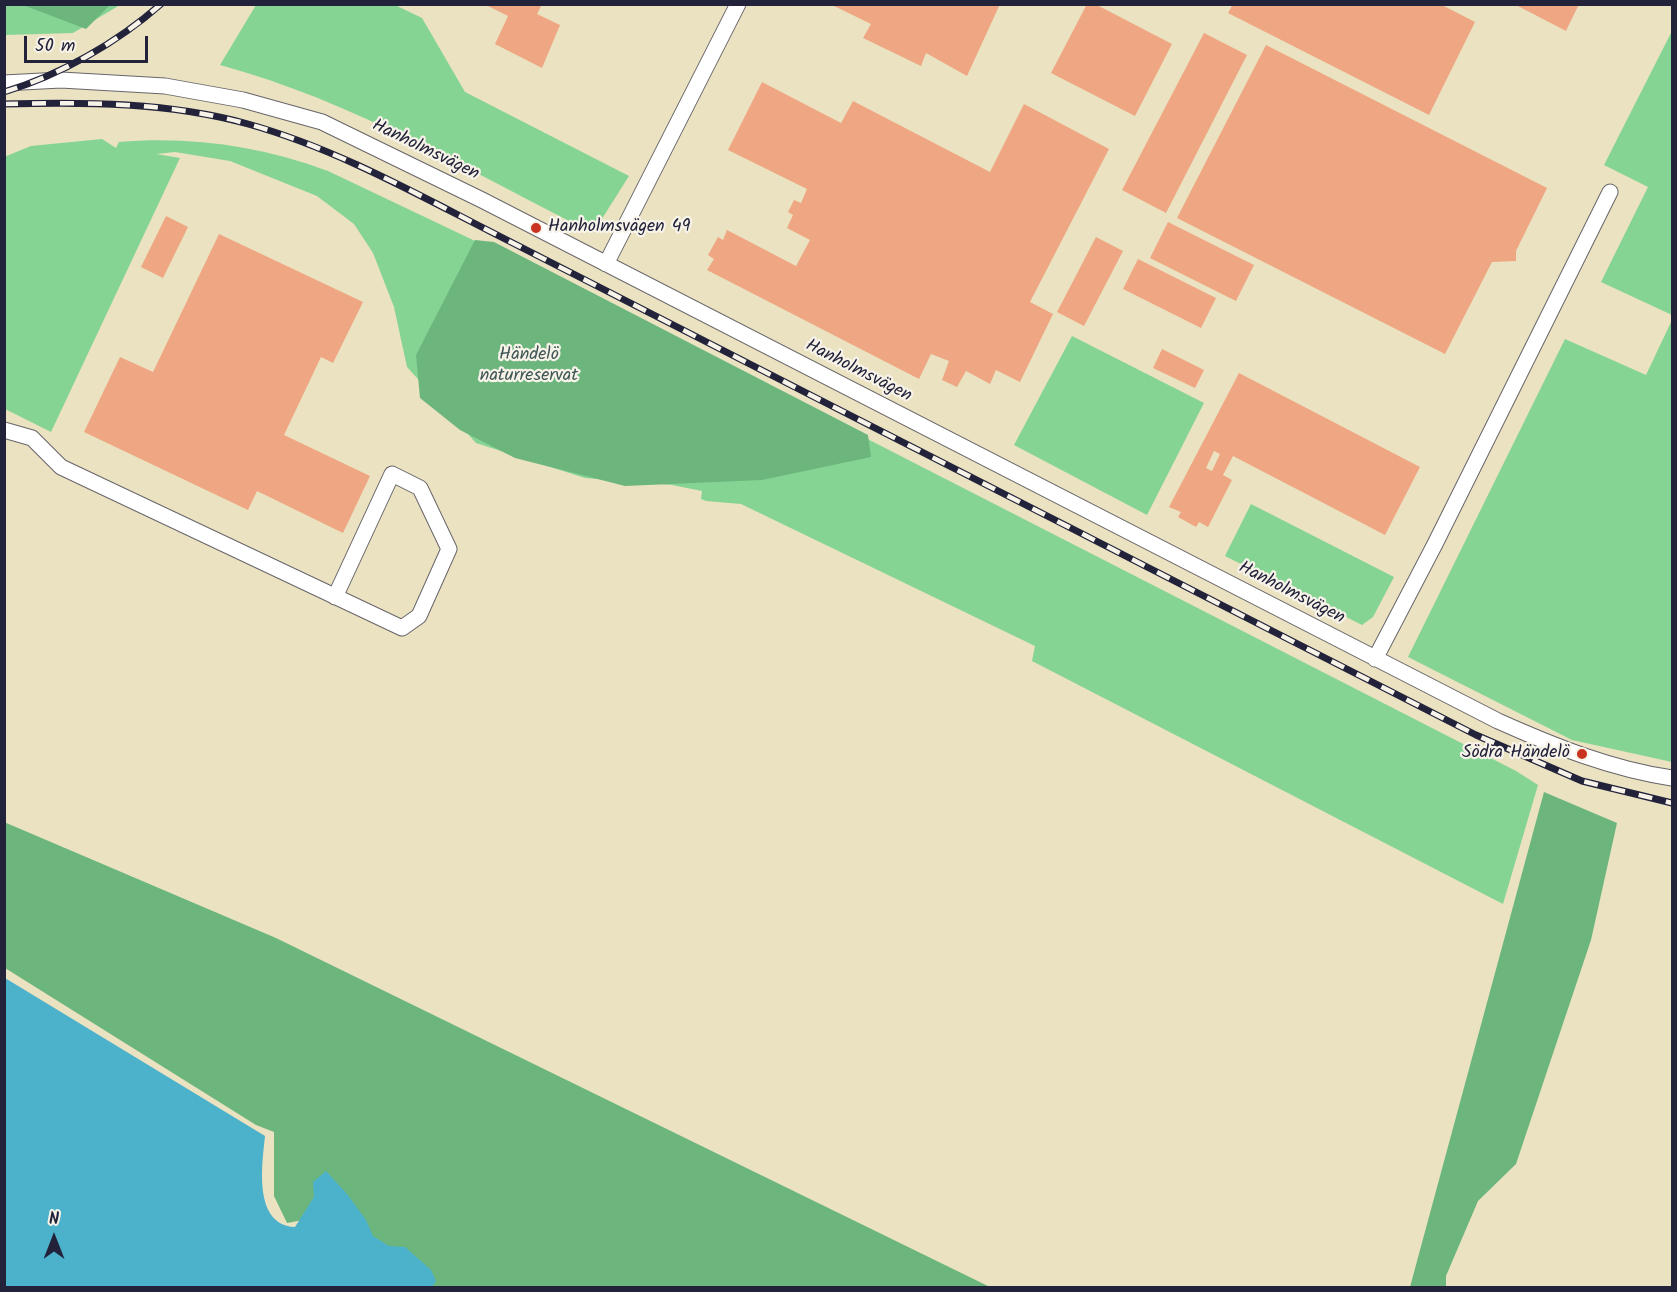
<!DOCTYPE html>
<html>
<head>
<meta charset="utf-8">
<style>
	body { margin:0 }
	#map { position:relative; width:1677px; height:1292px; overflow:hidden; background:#eae2c0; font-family:Kalam,sans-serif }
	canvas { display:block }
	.frame { position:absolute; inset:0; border:6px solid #22223b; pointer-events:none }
	.north { position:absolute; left:24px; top:1208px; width:60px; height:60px; -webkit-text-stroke:4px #f7f3e8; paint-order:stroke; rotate:0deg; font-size:16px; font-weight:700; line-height:24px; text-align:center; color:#22223b }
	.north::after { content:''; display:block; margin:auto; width:21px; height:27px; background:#22223b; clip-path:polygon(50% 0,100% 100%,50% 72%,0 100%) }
	.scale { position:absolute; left:24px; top:36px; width:124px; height:27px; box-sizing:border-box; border:3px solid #22223b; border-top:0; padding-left:8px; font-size:18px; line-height:21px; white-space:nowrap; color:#22223b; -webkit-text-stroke:4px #f7f3e8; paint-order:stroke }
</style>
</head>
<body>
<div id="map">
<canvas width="1677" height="1292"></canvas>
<div class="frame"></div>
<div class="north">N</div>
<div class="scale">50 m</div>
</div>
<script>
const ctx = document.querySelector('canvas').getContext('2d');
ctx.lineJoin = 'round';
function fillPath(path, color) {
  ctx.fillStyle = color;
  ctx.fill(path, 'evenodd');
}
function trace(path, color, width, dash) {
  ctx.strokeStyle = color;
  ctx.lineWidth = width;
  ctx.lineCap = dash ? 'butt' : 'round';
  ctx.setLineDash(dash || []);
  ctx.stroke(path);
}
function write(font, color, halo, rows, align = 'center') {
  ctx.font = font + ' Kalam,sans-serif';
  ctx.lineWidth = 4.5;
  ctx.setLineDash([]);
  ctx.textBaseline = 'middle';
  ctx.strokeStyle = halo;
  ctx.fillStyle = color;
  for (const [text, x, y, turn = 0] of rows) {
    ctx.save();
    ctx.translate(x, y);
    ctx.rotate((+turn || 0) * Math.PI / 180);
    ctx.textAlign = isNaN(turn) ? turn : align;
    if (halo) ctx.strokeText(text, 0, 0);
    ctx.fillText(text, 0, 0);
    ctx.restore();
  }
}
const green = new Path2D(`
	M4,5h116l-47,28 -68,2z
	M256,5h139l27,13 43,74 164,84 -36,57c-122,-61 -240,-132 -373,-168z
	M1672,31v284l-71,-33 47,-95 -44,-22z
	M102,139l14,9 3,-6c72,-6 141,4 209,29l225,107 963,493 22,14 -35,119 -471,-243 3,-15 -294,-142 -35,-3 -5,-2 1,-8 -30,-6 -87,-7 -109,-35 -69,-76 -13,-60 -21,-54 -19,-29 -37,-28 -87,-35 -55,-9 -19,2 24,4 -129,274 -46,-23 -1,-252 27,-11z
	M1672,320v442l-100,-22 -164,-83 157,-318 81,36z
	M1072,336l132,67 -57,112 -133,-70z
	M1251,504l143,73 -21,40 -11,8 -137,-69z`);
const forest = new Path2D(`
	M23,5h87l-24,24z
	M475,240l19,2 374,193 3,22 -109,23 -137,6 -110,-28 -55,-28 -40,-32 -4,-43z
	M1544,792l73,31 -26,117 -75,224 -38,37 -32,75v11h-36z
	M4,822l272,116 714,349h-603l-68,-70 -32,6 -13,-27v-64l-18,-7 -251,-157z`);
const water = new Path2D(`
	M5,978l260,158c-3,29 -12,89 30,91l19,-30 -1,-15 13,-11 21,23 19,26 7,16 16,10 16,1 26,23 5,11 -4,6h-427z`);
const building = new Path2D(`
	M484,4h58l-5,10 23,11 -18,43 -47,-24 13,-28z
	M830,4h170l-33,72 -41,-23 -5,13 -58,-28 8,-14z
	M1087,4h8l77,40 -37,72 -84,-43z
	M1233,4h207l35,18 -46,93 -201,-102z
	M1514,4h65l-13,27z
	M1204,33l43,22 -81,158 -44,-23z
	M1266,45l281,143 -31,63v10l-24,1 -47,92 -268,-136z
	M762,82l79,41 12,-22 137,71 34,-68 85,45 -79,153 23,12 -33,68 -24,-12 -6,14 -24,-13 -9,16 -15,-7 7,-19 -18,-7 -12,25 -212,-109 7,-11 -6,-4 10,-18 5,3 4,-10 69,36 14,-26 -23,-12 6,-13 -5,-3 6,-12 7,3 6,-14 -79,-39z
	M166,216l22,11 -25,51 -22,-11z
	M1168,222l86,43 -18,36 -86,-43z
	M219,234l144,68 -30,61 -12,-6 -37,78 86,41 -27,57 -86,-42 -9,19 -164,-78 36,-75 33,15z
	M1096,237l27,14 -39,75 -27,-14z
	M1138,259l78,39 -15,30 -78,-39z
	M1162,349l42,21 -9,18 -42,-20z
	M1239,373l181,94 -35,68 -152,-79 -10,19 9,5 -24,47 -9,-5 -3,5 -18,-10 3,-5 -12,-5zM1214,451l6,3 -8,17 -6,-3z`);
const minor = new Path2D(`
	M4,83l57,-3 104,6 78,14 79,22 160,78 1016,521c56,25 113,48 174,57
	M606,264l132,-260
	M4,430l28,8 29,29 341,161 17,-12 30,-67 -29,-61 -28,-14 -57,123
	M1375,659l60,-115 175,-352`);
const rail = new Path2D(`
	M4,92c56,-17 113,-49 157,-88
	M4,104c82,-2 165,-2 244,20 90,25 174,73 257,115l971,496 106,46 90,22`);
const markers = [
	[536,228,6,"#c8321e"],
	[1582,754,6,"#c8321e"]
];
const streetNames = [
	["Hanholmsvägen",425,151,26],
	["Hanholmsvägen",858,372,27],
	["Hanholmsvägen",1291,594,27]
];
const poiNames = [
	["Hanholmsvägen 49",548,228],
	["Södra Händelö",1570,754,"right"]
];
const parkNames = [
	["Händelö",529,356],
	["naturreservat",529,377]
];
fillPath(green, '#85d494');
fillPath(forest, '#6cb67e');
fillPath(water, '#4cb1cb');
fillPath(building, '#efa783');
trace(minor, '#68656a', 17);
trace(minor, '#fff', 15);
trace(rail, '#22223b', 7);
trace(rail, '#f7f3e8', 4.5, [14]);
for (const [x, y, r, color] of markers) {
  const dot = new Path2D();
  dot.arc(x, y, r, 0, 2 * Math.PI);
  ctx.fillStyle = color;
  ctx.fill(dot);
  trace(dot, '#f7f3e8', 2);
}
write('18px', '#22223b', '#f7f3e8', streetNames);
write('18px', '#22223b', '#f7f3e8', poiNames, 'left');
write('18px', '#405756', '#f7f3e8', parkNames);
</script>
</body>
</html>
